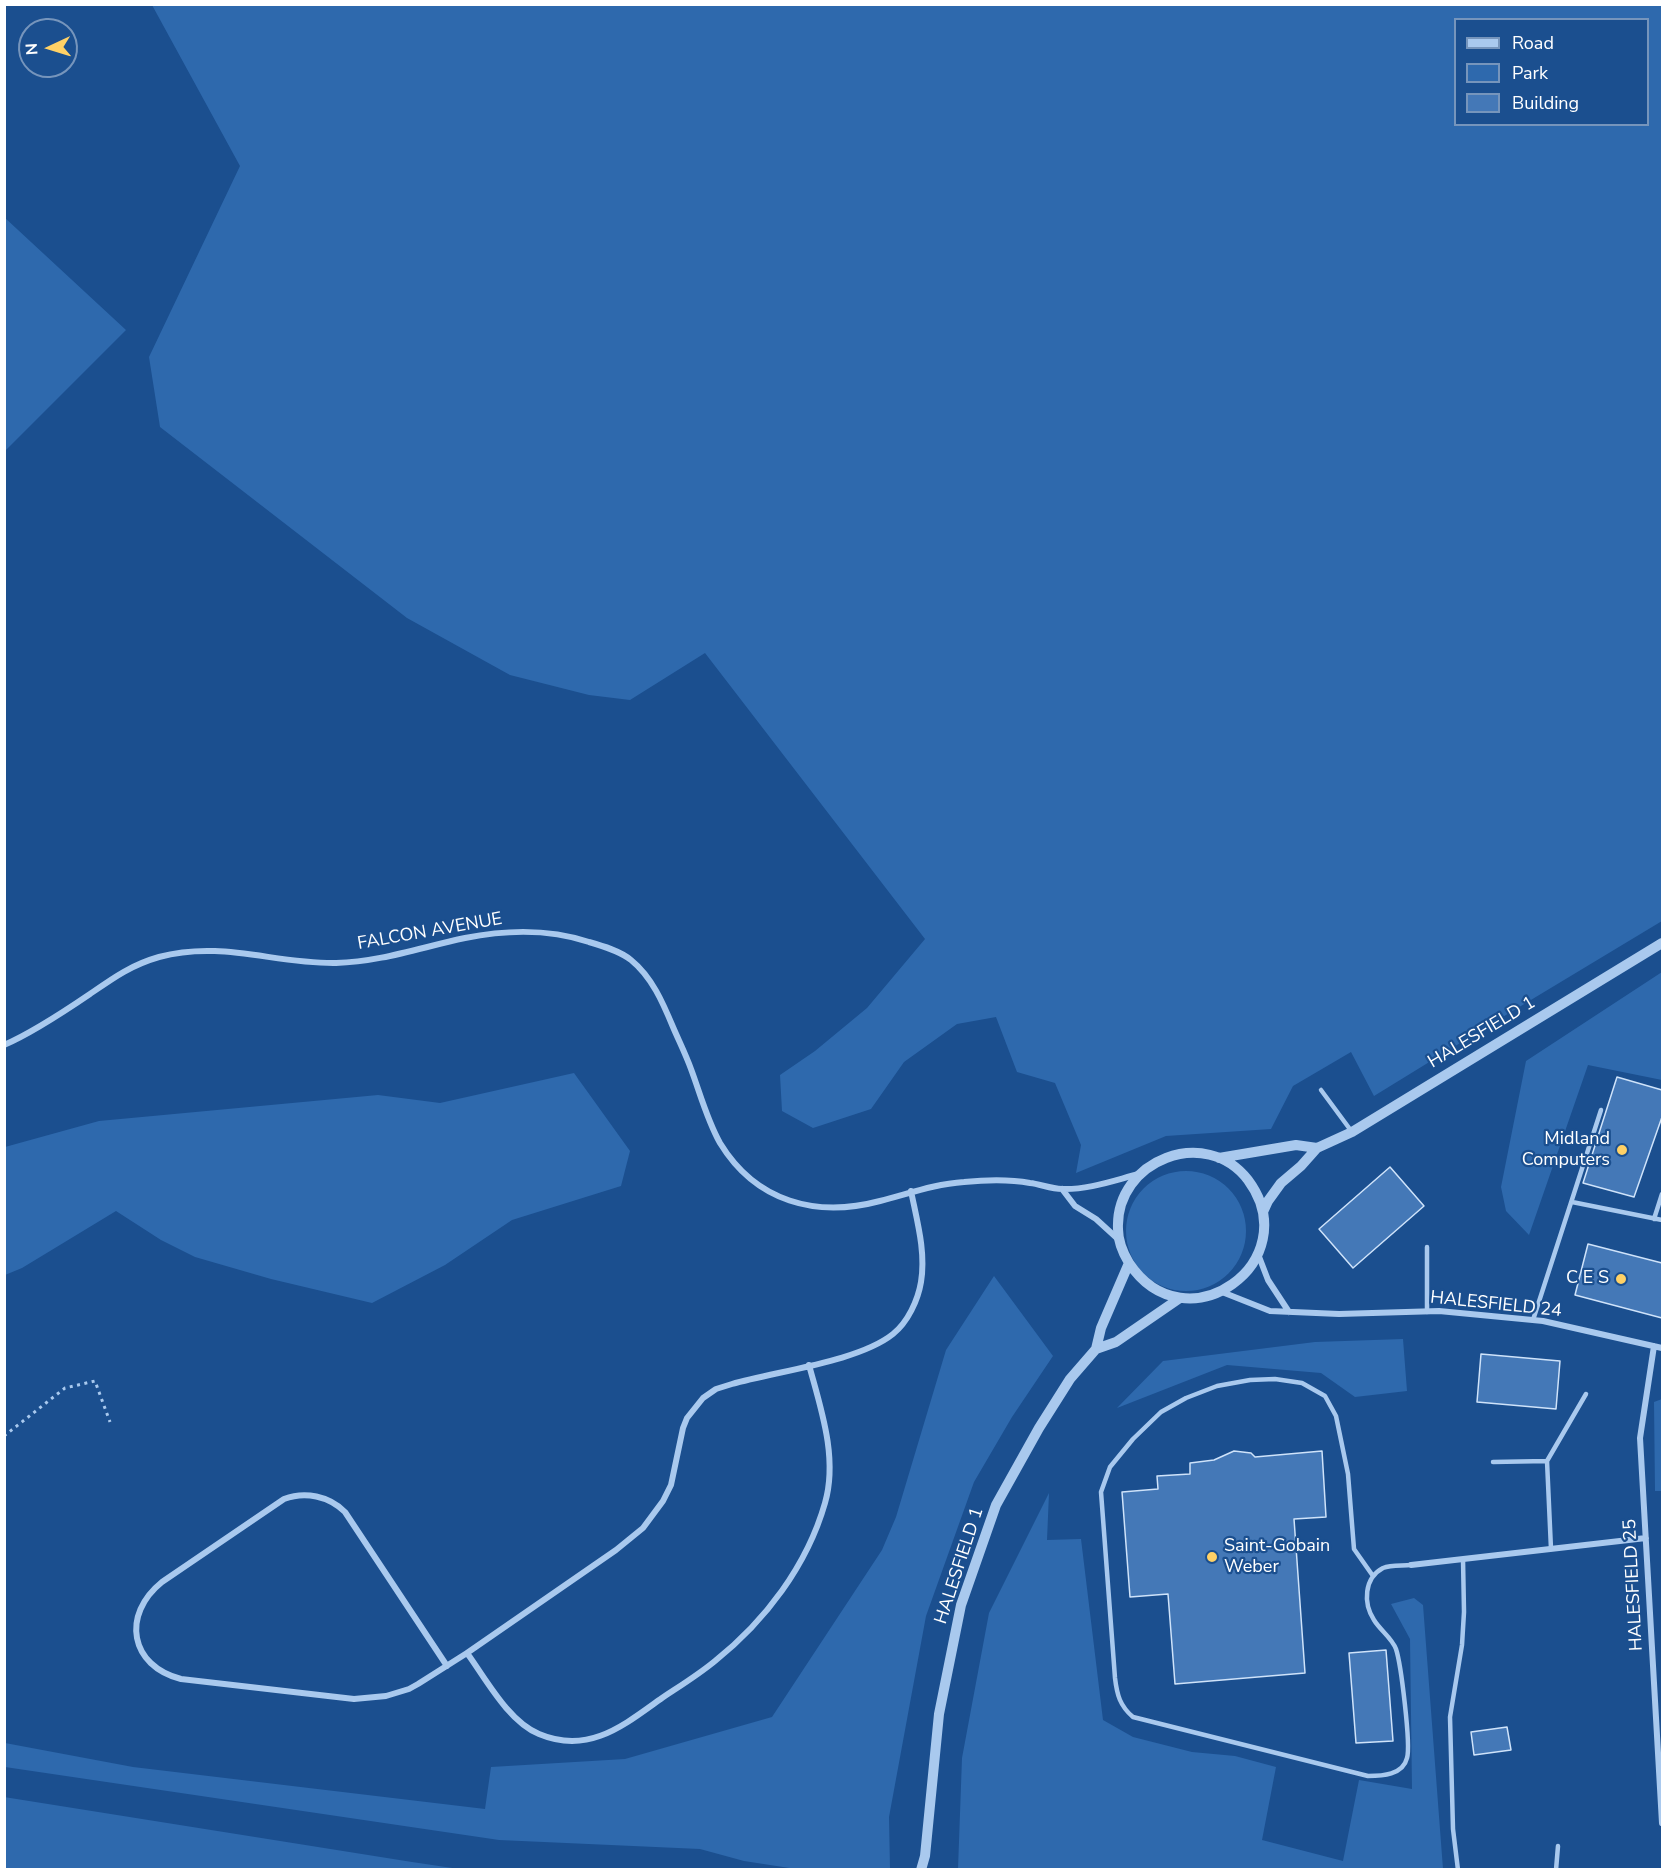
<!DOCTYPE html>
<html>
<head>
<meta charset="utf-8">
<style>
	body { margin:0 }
	#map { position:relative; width:1667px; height:1874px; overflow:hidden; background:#1b4f8f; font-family:"Nunito Sans",sans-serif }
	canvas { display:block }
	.frame { position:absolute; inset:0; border:6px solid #fff; pointer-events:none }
	.legend { position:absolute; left:1454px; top:18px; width:195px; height:108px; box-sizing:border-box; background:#1b4f8f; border:2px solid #7695bc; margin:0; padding:8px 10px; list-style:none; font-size:18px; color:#fff }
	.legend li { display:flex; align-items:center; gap:12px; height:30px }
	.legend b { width:30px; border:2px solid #7695bc }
	.north { position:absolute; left:18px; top:18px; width:60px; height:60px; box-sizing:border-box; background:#1b4f8f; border:2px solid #7695bc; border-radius:50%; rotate:266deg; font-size:16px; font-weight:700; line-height:24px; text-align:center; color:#fff }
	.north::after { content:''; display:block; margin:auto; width:21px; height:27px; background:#ffd166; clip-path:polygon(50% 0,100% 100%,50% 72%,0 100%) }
</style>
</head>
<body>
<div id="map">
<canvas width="1667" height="1874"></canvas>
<div class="frame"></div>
<ul class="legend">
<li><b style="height:8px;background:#a9c9ee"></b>Road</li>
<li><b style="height:16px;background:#2e69ad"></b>Park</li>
<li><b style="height:16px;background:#4478b7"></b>Building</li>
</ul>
<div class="north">N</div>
</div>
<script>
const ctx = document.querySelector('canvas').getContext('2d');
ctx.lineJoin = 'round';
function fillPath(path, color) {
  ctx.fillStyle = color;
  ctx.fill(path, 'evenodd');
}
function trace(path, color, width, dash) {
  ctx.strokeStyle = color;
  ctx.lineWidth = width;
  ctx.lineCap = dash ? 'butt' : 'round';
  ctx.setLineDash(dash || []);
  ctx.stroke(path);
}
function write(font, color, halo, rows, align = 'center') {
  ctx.font = font + ' "Nunito Sans",sans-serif';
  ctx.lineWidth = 4.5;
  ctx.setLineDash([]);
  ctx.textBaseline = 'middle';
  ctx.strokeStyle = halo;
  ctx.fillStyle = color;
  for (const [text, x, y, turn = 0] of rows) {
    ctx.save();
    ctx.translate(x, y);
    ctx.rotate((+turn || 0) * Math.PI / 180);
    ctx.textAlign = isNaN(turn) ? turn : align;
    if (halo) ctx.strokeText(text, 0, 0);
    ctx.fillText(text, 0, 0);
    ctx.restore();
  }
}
const green = new Path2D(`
	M152,5h1510v916l-166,100 -122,75 -23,-44 -58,34 -22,43 -105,7 -90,37 5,-28 -26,-62 -38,-11 -21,-55 -39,7 -53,38 -33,47 -58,19 -31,-17 -2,-36 35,-24 52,-43 58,-69 -220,-286 -75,47 -41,-5 -79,-20 -103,-57 -247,-191 -11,-70 91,-191zM1456,20h192v104h-192z
	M4,217l122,113 -121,121h-1z
	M1662,972v108l-74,-15 -59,170 -23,-24 -5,-24 25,-126z
	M574,1073l56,78 -9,35 -109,34 -67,45 -73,38 -101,-24 -76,-22 -34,-17 -45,-29 -94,57 -17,7v-128l94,-26 279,-26 62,8z
	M1126 1231a60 60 0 1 1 120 0a60 60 0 1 1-120 0Z
	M994,1276l59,80 -41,61 -38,65 -48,134 -37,201 1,52h-94l-52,-8 -44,-12 -201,-9 -494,-73v-24l128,24 352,42 6,-42 134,-8 147,-42 110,-167 14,-33 50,-167z
	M1403,1339l4,52 -52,6 -34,-24 -94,-8 -110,43 46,-47 152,-19z
	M1662,1399v92h-7l-1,-89z
	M1049,1493l-2,47 34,-1 22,181 30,17 59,15 43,4 41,11 -14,73 81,21 16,-81 53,9 -2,-150 -19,-35 23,-6 9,7 20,264h-485l4,-111 27,-145z
	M4,1797l408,65 47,7h-454z`);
const building = new Path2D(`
	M1617,1077l45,13v27l-28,80 -51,-14z
	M1390,1167l34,39 -71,62 -34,-39z
	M1588,1244l74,19v55l-87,-23z
	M1481,1354l79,7 -4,48 -79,-7z
	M1234,1451l17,2 4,4 67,-6 4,66 -32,2 11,154 -130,11 -7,-90 -38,3 -8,-105 36,-3 -1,-13 33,-2v-11l24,-3z
	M1386,1650l7,91 -37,2 -7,-90z
	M1507,1727l4,23 -37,5 -3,-23z`);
const path = new Path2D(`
	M4,1436l61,-48 30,-7 15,41`);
const service = new Path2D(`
	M1321,1090l31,42
	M1572,1202l90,18
	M1654,1219l8,-25
	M1427,1312v-65
	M1533,1320l68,-210
	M1493,1462l54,-1
	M1551,1549l-4,-88 39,-67
	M1373,1576l-19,-27 -6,-75 -12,-58 -11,-20 -23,-13 -27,-4 -25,1 -33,6 -31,12 -25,14 -28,27 -23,28 -9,25 14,186c2,17 5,28 18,39l235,59c14,0 35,-1 39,-18 4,-13 -6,-94 -11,-109 -4,-11 -16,-19 -22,-29 -11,-17 -10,-42 9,-52 8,-3 19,-2 28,-3
	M1458,1870l-5,-41 -3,-112 12,-72 2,-33 -1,-53
	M1556,1870l2,-24`);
const minor = new Path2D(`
	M4,1045c28,-12 61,-34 86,-51 23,-16 41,-29 69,-37 63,-17 115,7 177,6 44,-1 86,-16 129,-25 40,-8 85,-9 124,4 14,4 31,9 42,18 21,17 32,43 42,67 6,14 13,28 18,42 9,24 16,51 29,74 36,59 96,75 160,58 28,-7 54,-17 84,-19 21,-2 44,-3 66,1 10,1 21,6 32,6 26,1 53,-9 77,-15
	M1062,1189l13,17 21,13 23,21
	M1258,1254l10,26 21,32
	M1222,1292l48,19 69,3 100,-3 104,10 119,27
	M1654,1346l-14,92 22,385
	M1411,1565l235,-27
	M467,1653c19,26 41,68 72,81 50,21 85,-9 123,-36 18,-12 36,-23 53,-37 50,-40 92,-95 110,-158 13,-45 -4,-94 -16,-138
	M447,1666l-102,-154c-16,-16 -40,-21 -61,-13l-122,83c-41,33 -32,84 19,97l173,20 32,-3 23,-7 9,-5 49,-31 149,-103 27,-22 20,-27 8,-16 12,-57 4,-10 16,-20 13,-9 16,-5c44,-13 126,-22 161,-50 15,-12 25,-34 28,-52 5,-30 -4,-61 -10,-91`);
const tertiary = new Path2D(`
	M1219,1158l77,-13 21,3
	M1263,1212l5,-11 13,-18 20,-17 16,-18 35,-16 310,-189
	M1096,1349l20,-7 64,-44
	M921,1870l4,-14 14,-142 22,-109 35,-100 43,-77 31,-49 26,-30 5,-21 28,-65c-6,-10 -11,-22 -11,-34 -3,-69 88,-104 130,-49 60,81 -62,169 -119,83`);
const markers = [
	[1622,1150,6,"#ffd166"],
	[1621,1279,6,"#ffd166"],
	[1212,1557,6,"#ffd166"]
];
const streetNames = [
	["FALCON AVENUE",430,932,-10],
	["HALESFIELD 1",1482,1033,-31],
	["HALESFIELD 24",1496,1305,6],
	["HALESFIELD 1",960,1566,-72],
	["HALESFIELD 25",1634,1585,-93]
];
const poiNames = [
	["Midland",1610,1140],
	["Computers",1610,1161],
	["C E S",1609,1279],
	["Saint-Gobain",1224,1547,"left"],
	["Weber",1224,1568,"left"]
];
fillPath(green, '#2e69ad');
fillPath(building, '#4478b7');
trace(building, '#cfe3fa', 1.5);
trace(path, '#a9c9ee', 3, [3, 4.5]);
trace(service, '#a9c9ee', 4.5);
trace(minor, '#a9c9ee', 6);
trace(tertiary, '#a9c9ee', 10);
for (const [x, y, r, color] of markers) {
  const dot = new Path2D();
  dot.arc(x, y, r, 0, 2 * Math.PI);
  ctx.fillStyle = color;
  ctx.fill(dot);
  trace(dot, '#1b4f8f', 2);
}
write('18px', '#fff', '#1b4f8f', streetNames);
write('18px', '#fff', '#1b4f8f', poiNames, 'right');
</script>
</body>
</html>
